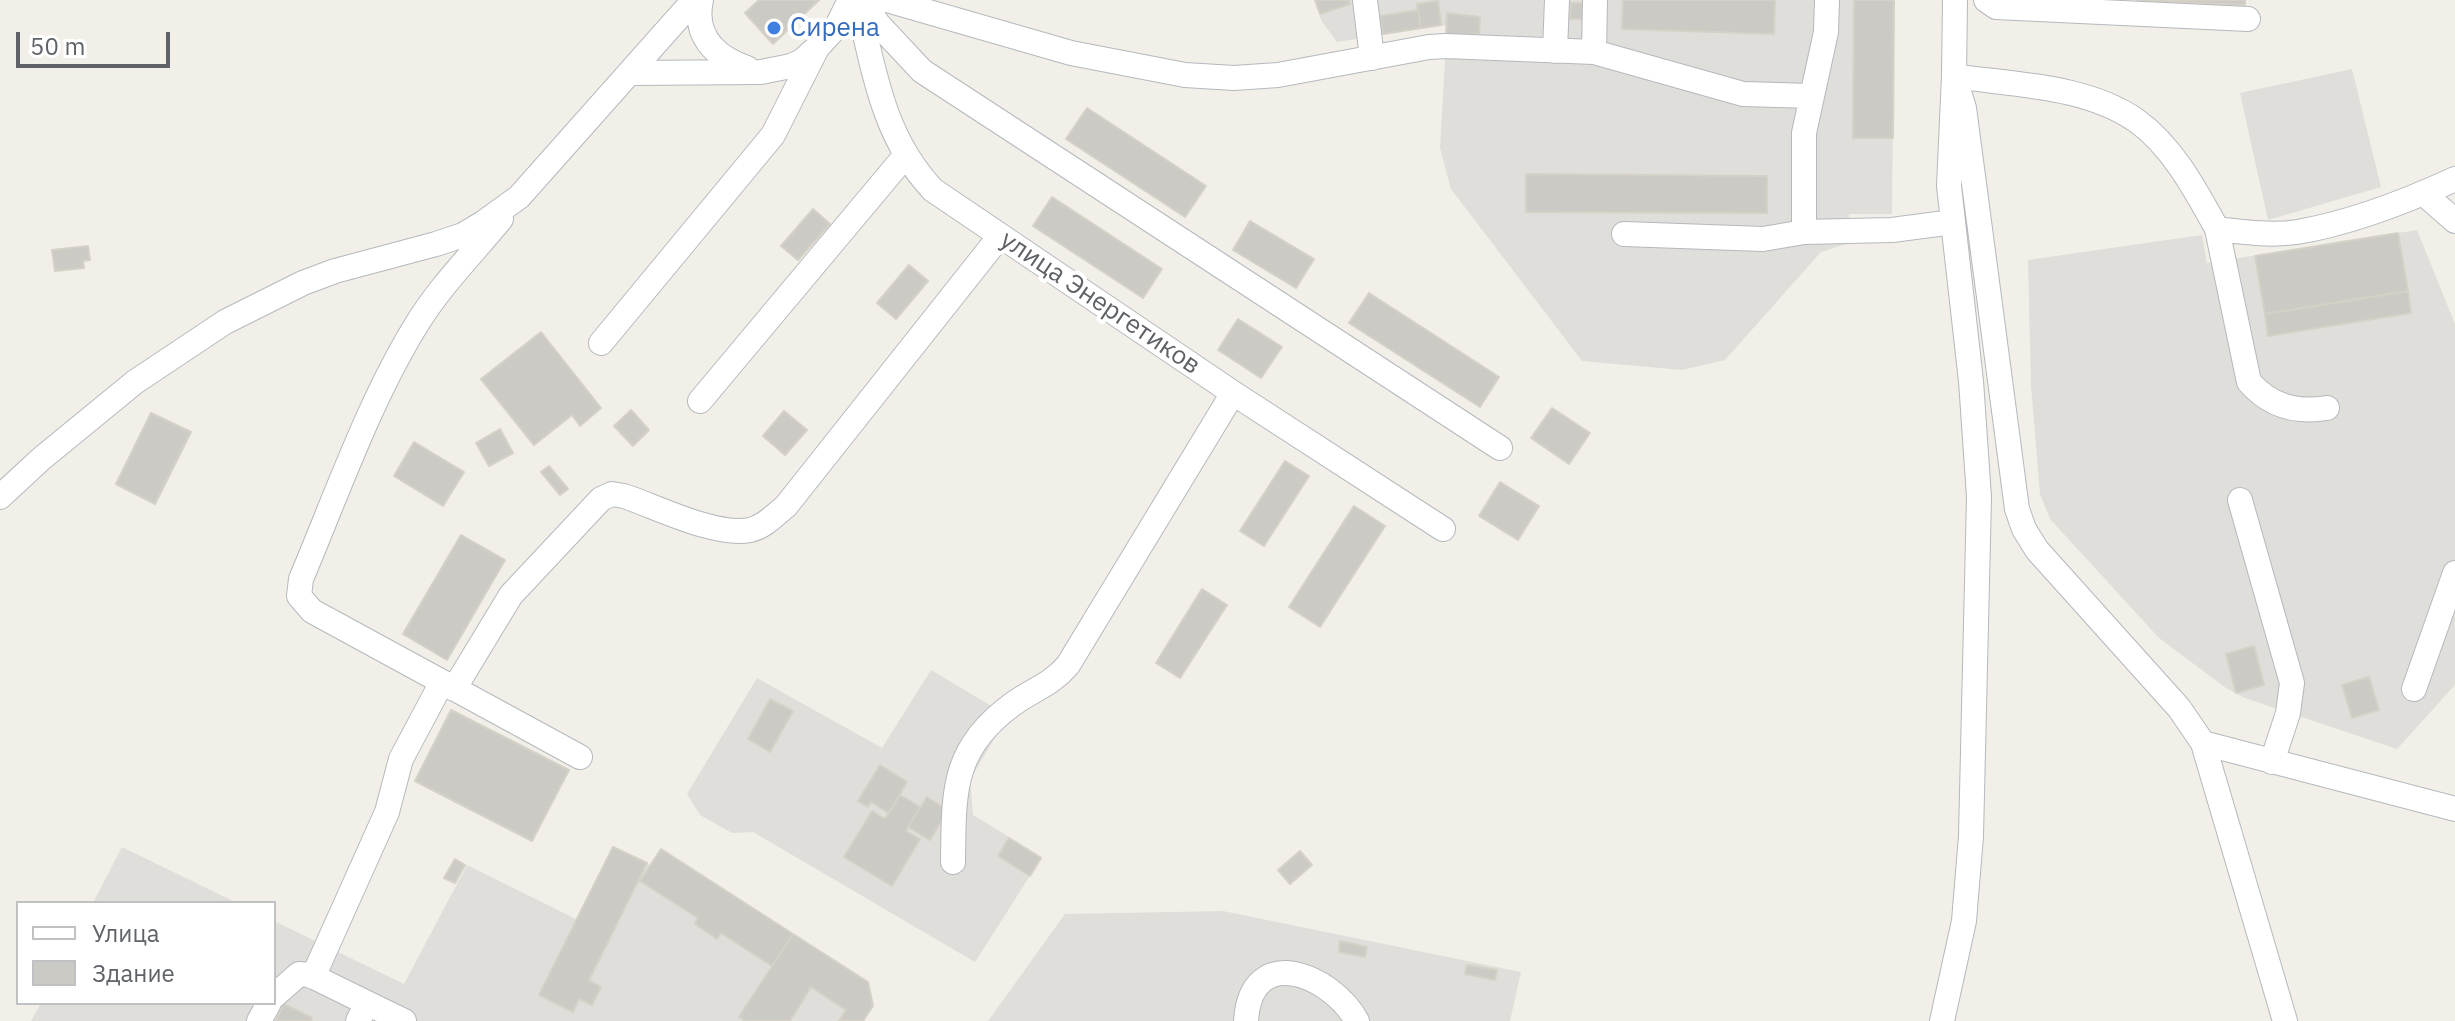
<!DOCTYPE html>
<html>
<head>
<meta charset="utf-8">
<style>
	body { margin:0 }
	#map { position:relative; width:2455px; height:1021px; overflow:hidden; background:#f1efe8; font-family:"IBM Plex Sans",sans-serif }
	canvas { display:block }
	.legend { position:absolute; left:16px; top:901px; width:260px; height:104px; box-sizing:border-box; background:#fff; border:2px solid #bfc1c3; margin:0; padding:10px 14px; list-style:none; font-size:24px; color:#5f6368 }
	.legend li { display:flex; align-items:center; gap:16px; height:40px }
	.legend b { width:40px; border:2px solid #bfc1c3 }
	.scale { position:absolute; left:16px; top:32px; width:154px; height:36px; box-sizing:border-box; border:4px solid #5f6368; border-top:0; padding-left:10px; font-size:24px; line-height:28px; white-space:nowrap; color:#5f6368; -webkit-text-stroke:6px #fff; paint-order:stroke }
</style>
</head>
<body>
<div id="map">
<canvas width="2455" height="1021"></canvas>
<ul class="legend">
<li><b style="height:10px;background:#fff"></b>Улица</li>
<li><b style="height:22px;background:#cccac5"></b>Здание</li>
</ul>
<div class="scale">50 m</div>
</div>
<script>
const ctx = document.querySelector('canvas').getContext('2d');
ctx.lineJoin = 'round';
function fillPath(path, color) {
  ctx.fillStyle = color;
  ctx.fill(path, 'evenodd');
}
function trace(path, color, width, dash) {
  ctx.strokeStyle = color;
  ctx.lineWidth = width;
  ctx.lineCap = dash ? 'butt' : 'round';
  ctx.setLineDash(dash || []);
  ctx.stroke(path);
}
function write(font, color, halo, rows, align = 'center') {
  ctx.font = font + ' "IBM Plex Sans",sans-serif';
  ctx.lineWidth = 8;
  ctx.setLineDash([]);
  ctx.textBaseline = 'middle';
  ctx.strokeStyle = halo;
  ctx.fillStyle = color;
  for (const [text, x, y, turn = 0] of rows) {
    ctx.save();
    ctx.translate(x, y);
    ctx.rotate((+turn || 0) * Math.PI / 180);
    ctx.textAlign = isNaN(turn) ? turn : align;
    if (halo) ctx.strokeText(text, 0, 0);
    ctx.fillText(text, 0, 0);
    ctx.restore();
  }
}
const industrial = new Path2D(`
	M1315,0h579l-2,214h-43l-3,30 -25,8 -96,108 -43,10 -100,-9 -131,-172 -11,-41 7,-123 -110,17 -16,-22z
	M2352,69l29,118 -113,33 -28,-127z
	M2417,230l38,94v361l-58,64 -152,-51 -19,-10 -67,-50 -109,-119 -10,-25 -9,-108 -3,-126 174,-25 5,28z
	M931,670l62,37 11,15 -34,58 3,35 69,42 -67,105 -222,-130 -21,1 -32,-18 -13,-21 70,-116 125,70z
	M122,847l115,56h-144z
	M613,847l37,18 11,-16 207,133 5,24 -10,15h-832l10,-18h233v-82l130,63 63,-119 109,54z
	M1223,911l298,61 -11,49h-522l77,-107z`);
const building = new Path2D(`
	M759,0h60l-46,44 -28,-31z
	M1315,0h34l1,4 -30,10z
	M1623,0h152l-1,34 -152,-5z
	M1854,0h40l-1,138h-40z
	M2136,0h109v5z
	M1438,1l3,24 -20,3 -4,-24z
	M1571,3h13v16h-14z
	M1418,10l3,18 -38,6 -3,-18z
	M1447,13l33,4 -1,17 -33,1z
	M1087,108l119,78 -21,31 -119,-78z
	M1526,174l241,2v37l-241,-1z
	M1052,197l110,72 -19,29 -110,-72z
	M813,209l17,15 -32,36 -17,-14z
	M1250,221l64,38 -18,29 -63,-38z
	M2398,233l10,58 -143,23 -10,-58z
	M88,246l2,14 -7,1 1,7 -29,3 -3,-21z
	M909,265l19,16 -32,38 -19,-16z
	M2408,291l3,22 -143,23 -3,-22z
	M1369,293l130,84 -19,30 -131,-84z
	M1238,319l44,28 -21,31 -43,-28z
	M541,332l60,76 -21,18 -8,-11 -38,30 -53,-66z
	M1552,408l38,25 -21,31 -38,-26z
	M631,410l18,20 -16,16 -19,-20z
	M784,411l23,19 -22,25 -22,-19z
	M151,413l40,19 -36,72 -39,-20z
	M500,429l13,24 -24,13 -13,-23z
	M414,442l50,30 -21,34 -49,-30z
	M1285,461l24,15 -45,70 -24,-15z
	M549,466l19,23 -8,6 -19,-23z
	M1500,482l39,24 -21,34 -39,-24z
	M1354,506l31,20 -65,101 -31,-20z
	M461,535l44,25 -58,100 -44,-26z
	M1202,589l25,16 -47,73 -24,-15z
	M2254,646l10,39 -28,8 -10,-39z
	M2369,677l10,33 -27,8 -10,-33z
	M770,699l23,12 -23,41 -22,-13z
	M451,710l118,60 -37,71 -117,-60z
	M880,765l27,17 -18,31 -18,-11 -3,5 -10,-6z
	M900,795l20,12 -14,24 14,8 -28,47 -48,-29 28,-46 13,8z
	M927,797l21,14 -18,29 -22,-13z
	M1009,838l32,20 -11,18 -32,-20z
	M613,847l34,16 -58,117 12,7 -9,18 -13,-6 -6,13 -34,-17z
	M661,849l132,85 -21,32 -51,-33 -4,6 -22,-15 3,-6 -58,-37z
	M1300,851l12,14 -22,19 -12,-14z
	M455,859l10,6 -10,18 -11,-5z
	M793,934l75,48 5,24 -10,15h-24l7,-11 -35,-23 -21,34h-44l-7,-4z
	M1340,941l27,6 -2,10 -26,-5z
	M1467,965l30,5 -2,10 -30,-6z
	M284,1004l28,14 -1,3h-35z`);
const minor = new Path2D(`
	M701,0c-8,36 14,57 46,68
	M857,0c17,69 25,136 76,190l300,203 210,136
	M887,0l184,53 114,22 49,3 44,-3 151,-28 17,-1 148,6 149,42 69,2
	M1365,0l7,58
	M1955,0l-1,76 10,32 53,401 7,20 13,21 142,158 24,35 82,278
	M1986,0l10,7 252,12
	M864,2l14,22 44,47 578,377
	M1555,51l2,-51
	M1594,52l1,-52
	M630,73l131,-1 30,-6 11,-5 12,-11
	M2423,193l32,28
	M501,219c-27,33 -58,64 -81,100 -49,77 -83,175 -119,260l-2,17 13,15 268,146
	M2217,229l32,153c21,24 47,31 78,26
	M1804,232v-99l22,-101 1,-32
	M1624,234l139,5 41,-7 88,-2 61,-8
	M601,343l172,-208 44,-87 20,-22 13,-26
	M700,401l205,-245
	M0,497l41,-38 94,-77 90,-60 78,-39 32,-12 101,-27 27,-9 20,-12 36,-26 175,-197
	M2240,500l52,183 -4,30 -16,49
	M454,689l57,-94 90,-96 11,-5 12,2c33,11 92,41 126,34 14,-3 25,-15 36,-24l214,-270
	M2414,689l41,-116
	M2203,743l252,66
	M953,862c1,-70 -2,-113 60,-158 21,-15 38,-19 55,-39l165,-272
	M313,977l74,-165 14,-53 41,-77
	M274,996l25,-22 11,1 57,28
	M259,1021l10,-18
	M358,1021l9,-18 37,18
	M1246,1021c5,-79 85,-47 111,0
	M1942,1021l22,-100 7,-85 8,-339 -8,-116 -22,-195 5,-110c59,9 132,9 183,45 36,26 59,70 80,108 26,3 54,7 80,3 54,-9 108,-30 158,-53`);
const markers = [
	[774,28,8,"#3f7fe0"]
];
const shopNames = [
	["Сирена",790,28]
];
const streetNames = [
	["улица Энергетиков",1100,303,34]
];
fillPath(industrial, '#e0deda');
fillPath(building, '#cccac5');
trace(building, '#d6d1c6', 2);
trace(minor, '#b5b8bc', 26);
trace(minor, '#fff', 24);
for (const [x, y, r, color] of markers) {
  const dot = new Path2D();
  dot.arc(x, y, r, 0, 2 * Math.PI);
  ctx.fillStyle = color;
  ctx.fill(dot);
  trace(dot, '#fff', 3);
}
write('26px', '#366cbe', '#fff', shopNames, 'left');
write('26px', '#5f6368', '#fff', streetNames);
</script>
</body>
</html>
